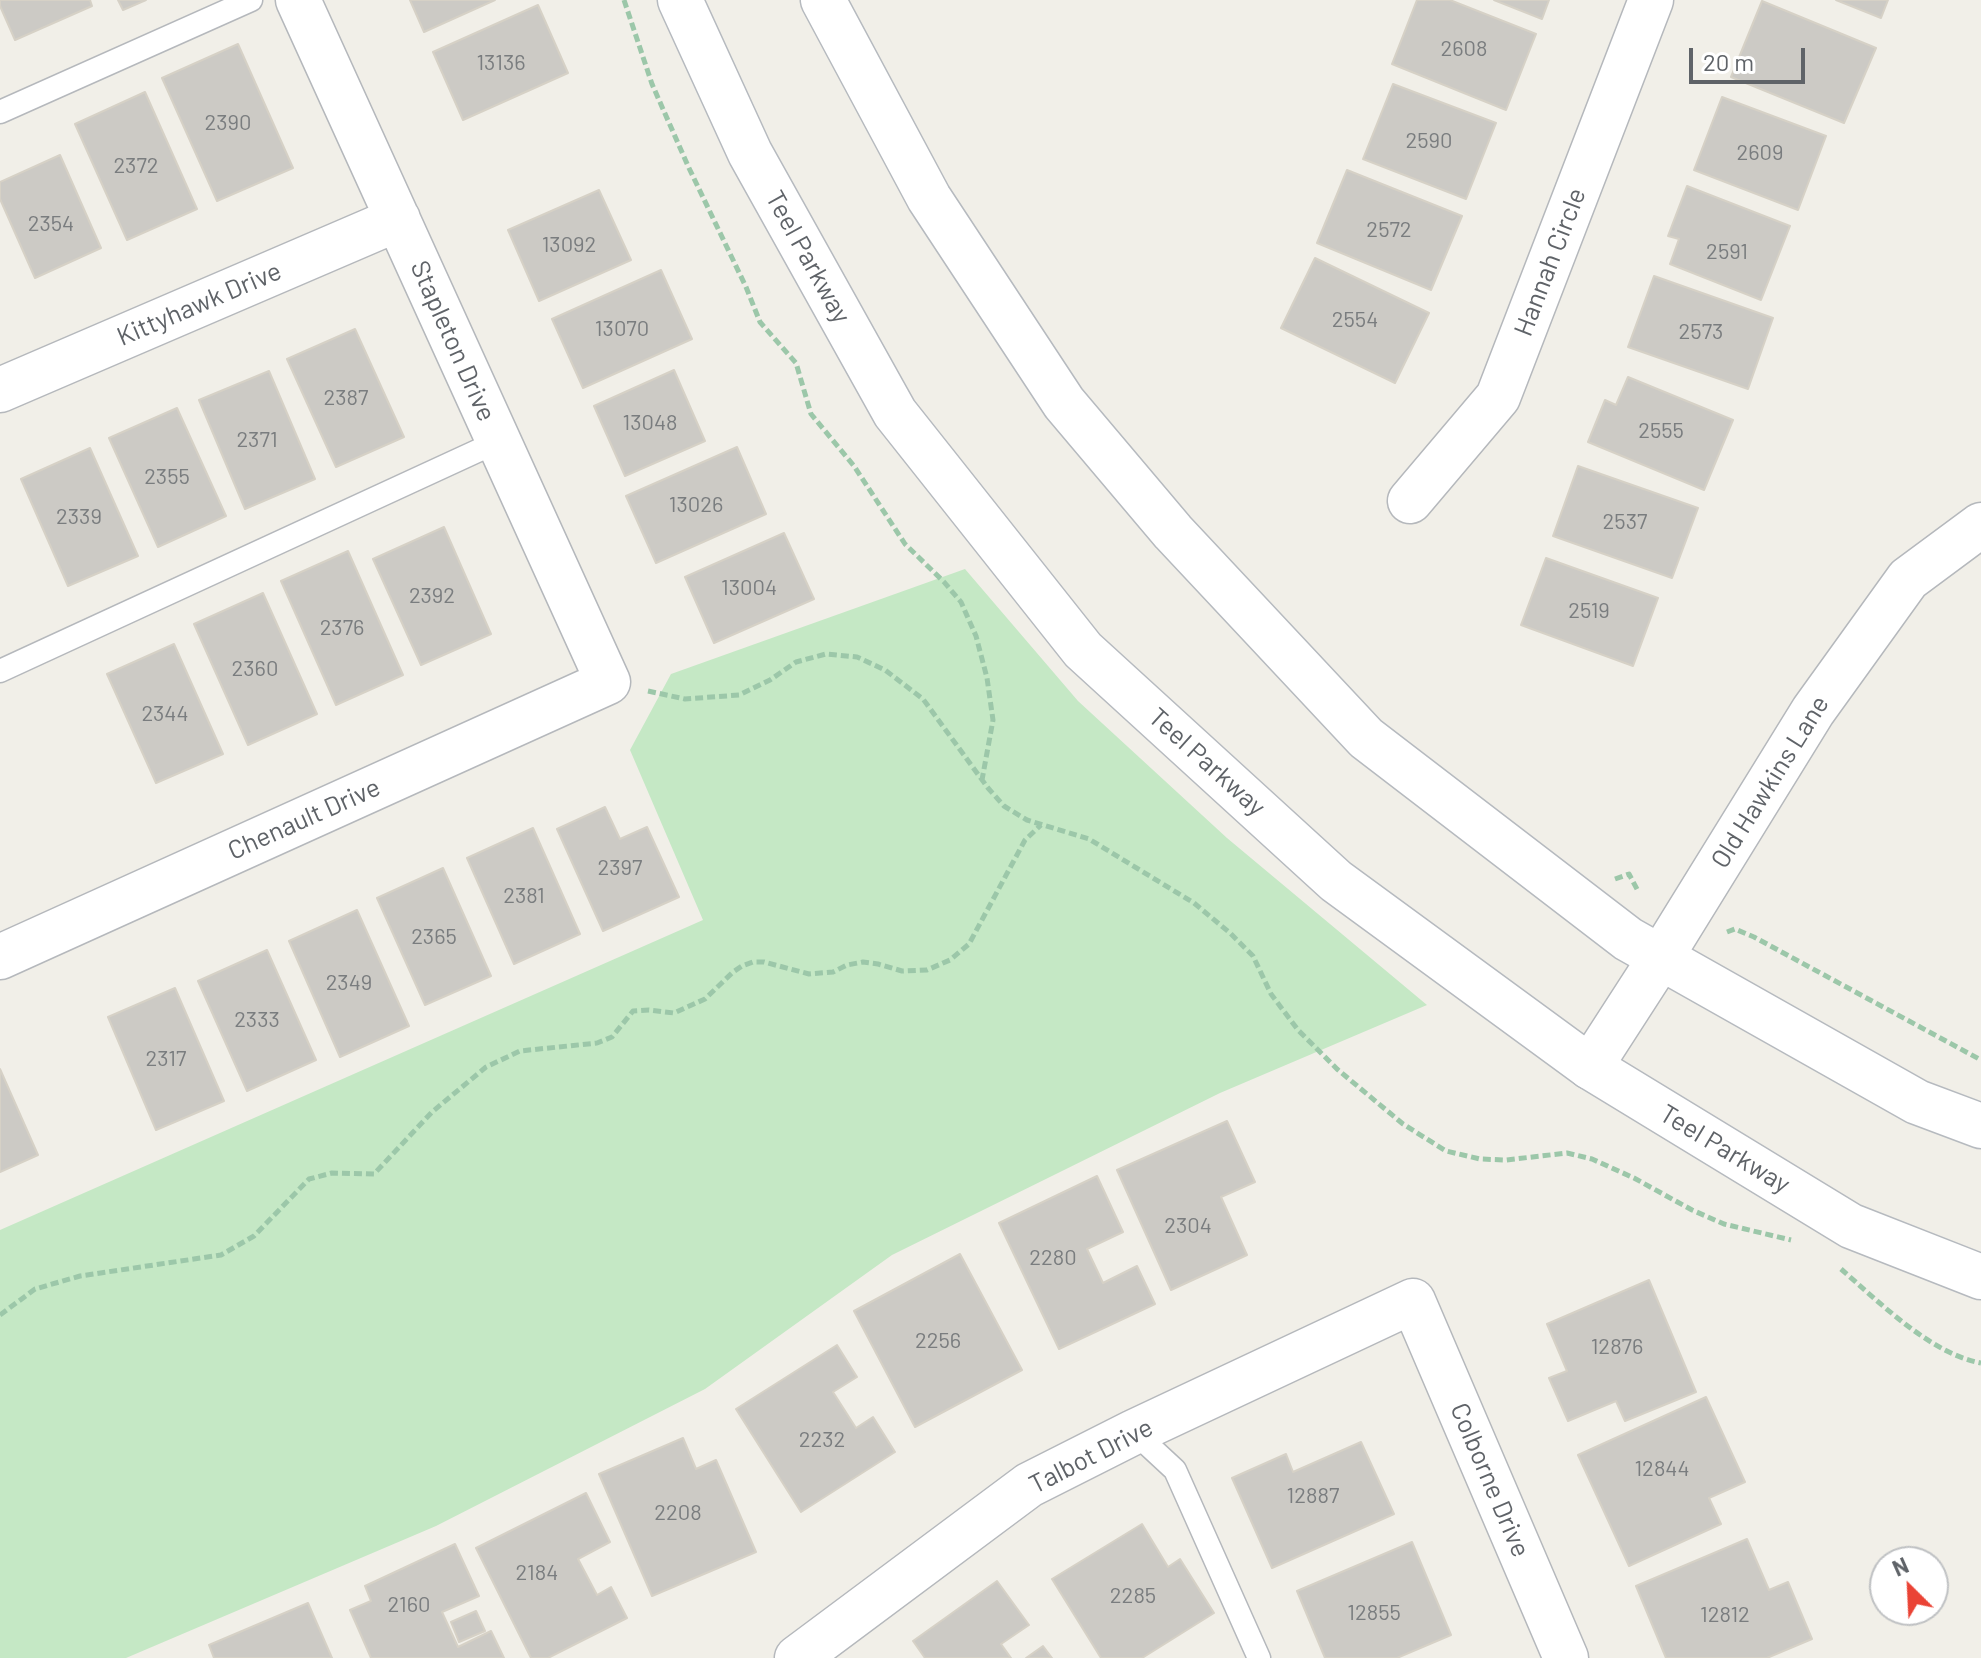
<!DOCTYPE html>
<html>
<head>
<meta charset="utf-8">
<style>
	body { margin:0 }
	#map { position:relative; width:1981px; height:1658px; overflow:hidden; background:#f1efe8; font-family:Barlow,sans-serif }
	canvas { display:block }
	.north { position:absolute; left:1869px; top:1546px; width:80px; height:80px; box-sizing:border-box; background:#fff; border:2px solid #bfc1c3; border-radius:50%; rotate:336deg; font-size:22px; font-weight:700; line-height:32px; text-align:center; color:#5f6368 }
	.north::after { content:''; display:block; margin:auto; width:28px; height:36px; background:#ea4335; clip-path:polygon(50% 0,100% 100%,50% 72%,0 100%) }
	.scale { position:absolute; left:1689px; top:48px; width:116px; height:36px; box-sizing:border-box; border:4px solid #5f6368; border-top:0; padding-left:10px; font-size:24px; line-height:28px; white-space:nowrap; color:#5f6368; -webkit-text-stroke:6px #fff; paint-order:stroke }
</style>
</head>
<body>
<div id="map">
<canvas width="1981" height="1658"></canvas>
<div class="north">N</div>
<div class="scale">20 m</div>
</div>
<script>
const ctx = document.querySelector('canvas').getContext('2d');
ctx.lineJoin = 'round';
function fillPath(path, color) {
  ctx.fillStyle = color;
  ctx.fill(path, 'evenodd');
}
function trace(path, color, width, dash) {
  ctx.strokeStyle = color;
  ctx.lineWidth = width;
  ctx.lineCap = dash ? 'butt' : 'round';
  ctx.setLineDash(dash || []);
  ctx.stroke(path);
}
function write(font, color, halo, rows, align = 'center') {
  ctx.font = font + ' Barlow,sans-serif';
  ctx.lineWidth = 6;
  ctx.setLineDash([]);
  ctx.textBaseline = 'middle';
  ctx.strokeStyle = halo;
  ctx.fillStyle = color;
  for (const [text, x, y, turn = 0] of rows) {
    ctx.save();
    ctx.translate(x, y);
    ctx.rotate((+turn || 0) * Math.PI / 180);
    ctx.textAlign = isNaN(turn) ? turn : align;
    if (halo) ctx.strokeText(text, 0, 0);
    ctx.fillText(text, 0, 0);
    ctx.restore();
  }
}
const green = new Path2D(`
	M965,569l113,132 149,137 200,167 -207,88 -328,162 -187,134 -269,137 -310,132h-126v-428l703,-310 -73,-170 41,-76z`);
const building = new Path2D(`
	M0,0h90l2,6 -77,34 -15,-34z
	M118,0h28l-23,10z
	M410,0h85l-71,32z
	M1417,0h33l86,34 -30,76 -114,-46z
	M1494,0h55l-7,19z
	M1836,0h52l-7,18z
	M1762,1l114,47 -32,75 -113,-46z
	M538,5l30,68 -105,47 -30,-68z
	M238,44l55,124 -76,33 -55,-123z
	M1393,84l103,39 -30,76 -103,-40z
	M145,92l52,117 -70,31 -52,-116z
	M1722,97l104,39 -28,74 -104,-40z
	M60,155l41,93 -66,30 -35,-79v-17z
	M1347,170l115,46 -31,74 -114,-47z
	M1687,186l103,40 -29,74 -91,-36 9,-25 -11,-3z
	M599,190l32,70 -92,41 -31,-71z
	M1315,258l114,55 -34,70 -114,-55z
	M661,270l31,69 -109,49 -31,-69z
	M1654,276l119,42 -25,71 -120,-42z
	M355,329l49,108 -68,30 -49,-108z
	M674,370l31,71 -80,35 -31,-70z
	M269,371l46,108 -70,30 -46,-109z
	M1628,377l105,43 -29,70 -116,-48 17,-42 11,5z
	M177,408l49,108 -68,31 -49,-109z
	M737,447l29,67 -110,49 -30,-67z
	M90,448l48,108 -70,30 -47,-107z
	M1578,466l120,42 -26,70 -119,-42z
	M444,527l47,107 -70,31 -48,-106z
	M784,533l30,66 -100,44 -29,-66z
	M348,551l55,124 -67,30 -55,-124z
	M1546,558l112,40 -25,68 -112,-41z
	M263,593l54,121 -69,31 -54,-121z
	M174,644l49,110 -67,29 -49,-109z
	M605,807l15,32 27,-12 32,70 -76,34 -46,-102z
	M533,828l47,106 -66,30 -47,-106z
	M443,868l48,108 -66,29 -48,-107z
	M357,910l52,116 -69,31 -51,-116z
	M267,950l49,110 -69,31 -49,-110z
	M175,988l49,113 -68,29 -48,-113z
	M0,1069l38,86 -38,17z
	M1227,1121l28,61 -34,15 26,58 -76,35 -54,-120z
	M1097,1176l26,56 -36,17 16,34 34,-17 18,38 -96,45 -60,-126z
	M960,1254l62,116 -107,57 -61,-116z
	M1649,1280l47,112 -71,29 -9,-20 -48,20 -19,-43 18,-7 -20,-47z
	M837,1345l20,32 -24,15 23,36 17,-11 22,35 -94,60 -65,-103z
	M1706,1397l39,85 -36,16 12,26 -92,42 -51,-111z
	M683,1438l13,31 20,-9 40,92 -104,44 -53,-122z
	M1361,1442l33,72 -122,54 -40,-90 54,-24 7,18z
	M586,1493l24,49 -32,17 19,36 14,-8 16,31 -79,40h-17l-55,-110z
	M1142,1524l26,43 12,-8 34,54 -72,45h-41l-49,-79z
	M1747,1539l22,51 19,-8 24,57 -45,19h-101l-30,-72z
	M1412,1542l39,93 -54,23h-72l-28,-67z
	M455,1544l24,52 -37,16 16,35 33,-16 13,27h-133l-21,-48 21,-9 -6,-15z
	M997,1581l32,44 -28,19 10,14h-86l-12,-17z
	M308,1603l24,55h-118l-5,-13z
	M476,1611l9,20 -26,11 -8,-20z
	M1043,1646l9,12h-26z`);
const path = new Path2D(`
	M624,0l28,84 36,82 58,121 14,35 36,41 15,51 43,52 51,78 39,38 17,20 15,34 11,42 6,42 -11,60
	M648,691l37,8 54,-4 31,-15 26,-18 30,-8 31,3 28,13 38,29 65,89 16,18 23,14 62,19 105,64 36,30 23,23 18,38 27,36 39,39 66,55 43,27 34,8 26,1 61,-7 25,6 42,19 58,32 32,14 67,16
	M1615,879l14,-5 9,17
	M1727,932l8,-3 19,8 227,123
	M1841,1269c38,33 90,85 140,94
	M0,1315l35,-26 45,-13 141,-21 33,-19 55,-57 23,-6 42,1 58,-62 54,-45 34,-16 77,-8 15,-6 21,-26 16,-1 25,3 31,-14 28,-27 9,-6 11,-4h11l45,12 24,-2 14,-7 16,-3 15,2 24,7 25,-1 23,-10 19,-16 56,-104 16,-15`);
const service = new Path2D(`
	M0,112l251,-112
	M0,671l499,-230
	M1134,1432l41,38 84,188`);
const minor = new Path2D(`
	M0,390l398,-171
	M1410,501l88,-104 153,-397
	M0,957l608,-275 -310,-682
	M1590,1067l71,-110 152,-246 95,-132 73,-54
	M797,1658l232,-173 105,-53 279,-131 153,357`);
const secondary = new Path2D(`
	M680,0l70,153 145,260 188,237 253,231 254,186 261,159 130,51
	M823,0l106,198 135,205 109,129 193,206 262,201 289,163 64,24`);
const numberNames = [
	["2608",1464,49],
	["13136",501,63],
	["2390",228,123],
	["2590",1429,141],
	["2609",1760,153],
	["2372",136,166],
	["2354",51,224],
	["2572",1389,230],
	["13092",569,245],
	["2591",1727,252],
	["2554",1355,320],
	["13070",622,329],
	["2573",1701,332],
	["2387",346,398],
	["13048",650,423],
	["2555",1661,431],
	["2371",257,440],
	["2355",167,477],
	["13026",696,505],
	["2339",79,517],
	["2537",1625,522],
	["13004",749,588],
	["2392",432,596],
	["2519",1589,611],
	["2376",342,628],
	["2360",255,669],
	["2344",165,714],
	["2397",620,868],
	["2381",524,896],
	["2365",434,937],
	["2349",349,983],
	["2333",257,1020],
	["2317",166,1059],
	["2304",1188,1226],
	["2280",1053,1258],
	["2256",938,1341],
	["12876",1617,1347],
	["2232",822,1440],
	["12844",1662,1469],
	["12887",1313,1496],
	["2208",678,1513],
	["2184",537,1573],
	["2285",1133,1596],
	["2160",409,1605],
	["12855",1374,1613],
	["12812",1725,1615]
];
const streetNames = [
	["Teel Parkway",808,257,61],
	["Hannah Circle",1550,262,-69],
	["Kittyhawk Drive",199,304,-23],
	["Stapleton Drive",453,341,66],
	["Teel Parkway",1207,762,42],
	["Old Hawkins Lane",1770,782,-58],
	["Chenault Drive",304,819,-24],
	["Teel Parkway",1725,1149,31],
	["Talbot Drive",1091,1456,-27],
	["Colborne Drive",1490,1480,67]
];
fillPath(green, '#c5e8c5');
fillPath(building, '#cccac5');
trace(building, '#d6d1c6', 2);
trace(service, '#b5b8bc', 25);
trace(minor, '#b5b8bc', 47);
trace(secondary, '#b6babf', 47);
trace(path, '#9cc7a9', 5, [8, 4]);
trace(service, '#fff', 22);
trace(minor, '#fff', 44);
trace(secondary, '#fff', 44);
write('22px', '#7a7d7f', null, numberNames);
write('26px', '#5f6368', '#fff', streetNames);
</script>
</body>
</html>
